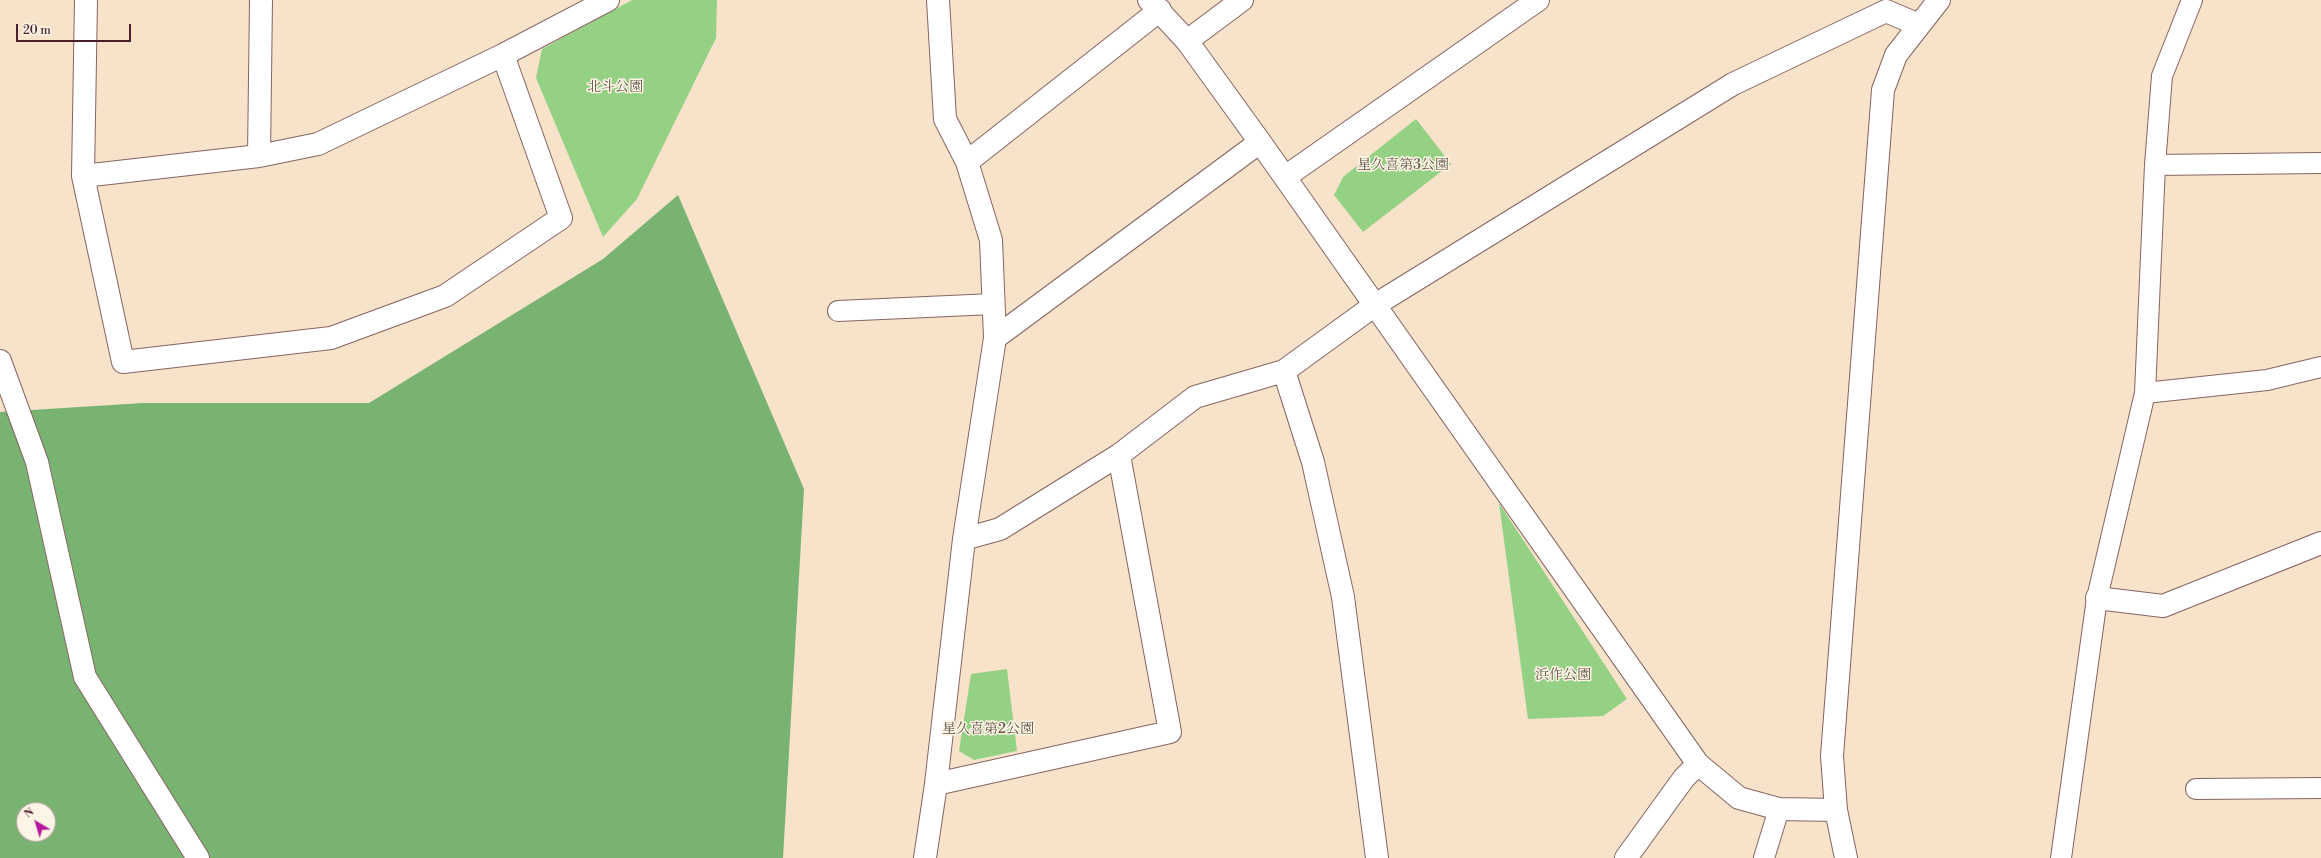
<!DOCTYPE html>
<html>
<head>
<meta charset="utf-8">
<style>
	body { margin:0 }
	#map { position:relative; width:2321px; height:858px; overflow:hidden; background:#f7e3c9; font-family:"Libre Bodoni",serif }
	canvas { display:block }
	.north { position:absolute; left:16px; top:802px; width:40px; height:40px; box-sizing:border-box; background:#fcf5e5; border:1px solid #b59f9b; border-radius:50%; rotate:322deg; font-size:11px; font-weight:700; line-height:16px; text-align:center; color:#4a1f2b }
	.north::after { content:''; display:block; margin:auto; width:14px; height:18px; background:#b5179e; clip-path:polygon(50% 0,100% 100%,50% 72%,0 100%) }
	.scale { position:absolute; left:16px; top:24px; width:115px; height:18px; box-sizing:border-box; border:2px solid #4a1f2b; border-top:0; padding-left:5px; font-size:12px; line-height:14px; white-space:nowrap; color:#4a1f2b; -webkit-text-stroke:3px #fcf5e5; paint-order:stroke }
</style>
</head>
<body>
<div id="map">
<canvas width="2321" height="858"></canvas>
<div class="north">N</div>
<div class="scale">20 m</div>
</div>
<script>
const ctx = document.querySelector('canvas').getContext('2d');
ctx.lineJoin = 'round';
function fillPath(path, color) {
  ctx.fillStyle = color;
  ctx.fill(path, 'evenodd');
}
function trace(path, color, width, dash) {
  ctx.strokeStyle = color;
  ctx.lineWidth = width;
  ctx.lineCap = dash ? 'butt' : 'round';
  ctx.setLineDash(dash || []);
  ctx.stroke(path);
}
function write(font, color, halo, rows, align = 'center') {
  ctx.font = font + ' "Libre Bodoni","Noto Serif JP",serif';
  ctx.lineWidth = 3;
  ctx.setLineDash([]);
  ctx.textBaseline = 'middle';
  ctx.strokeStyle = halo;
  ctx.fillStyle = color;
  for (const [text, x, y, turn = 0] of rows) {
    ctx.save();
    ctx.translate(x, y);
    ctx.rotate((+turn || 0) * Math.PI / 180);
    ctx.textAlign = isNaN(turn) ? turn : align;
    if (halo) ctx.strokeText(text, 0, 0);
    ctx.fillText(text, 0, 0);
    ctx.restore();
  }
}
const green = new Path2D(`
	M632,0h85l-1,38 -79,161 -34,38 -67,-159 6,-29z
	M1416,119l35,45 -88,68 -29,-37 9,-18z
	M1499,503l128,196 -24,17 -75,3z
	M1007,669l10,82 -43,9 -15,-9 12,-77z`);
const forest = new Path2D(`
	M678,195l126,294 -21,369h-783v-446l143,-9h226l234,-144zM24,810h24v24h-24z`);
const service = new Path2D(`
	M2155,165l166,-2
	M838,311l155,-7
	M2145,393l122,-13 54,-13
	M2196,789l125,-1
	M1764,858l15,-49
	M2061,858l36,-260 48,-205 10,-228 7,-89 30,-76`);
const minor = new Path2D(`
	M86,0l-3,176 40,186 208,-24 114,-42 116,-78 -58,-163
	M1149,0l38,41 73,101 438,622 41,34 40,11 57,1
	M1187,41l55,-41
	M259,156l2,-156
	M967,162l193,-152
	M83,176l176,-20 59,-12 185,-89 105,-55
	M1285,177l253,-177
	M995,338l265,-196
	M0,361l37,101 48,215 113,181
	M1284,371l29,91 30,135 34,261
	M964,539l36,-10 119,-74 76,-58 89,-26 91,-66 358,-221 153,-73 33,14
	M2097,598l66,8 158,-63
	M936,784l234,-52 -51,-277
	M925,858l11,-74 28,-245 31,-201 -4,-98 -24,-78 -22,-43 -7,-119
	M1626,858l58,-80 14,-14
	M1846,858l-10,-48 -4,-54 51,-666 13,-35 43,-55`);
const parkNames = [
	["北斗公園",615,88],
	["星久喜第3公園",1403,166],
	["浜作公園",1563,676],
	["星久喜第2公園",988,730]
];
fillPath(green, '#95d185');
fillPath(forest, '#78b372');
trace(service, '#876462', 22);
trace(minor, '#876462', 24);
trace(service, '#fff', 20);
trace(minor, '#fff', 22);
write('14px', '#605446', '#fcf5e5', parkNames);
</script>
</body>
</html>
